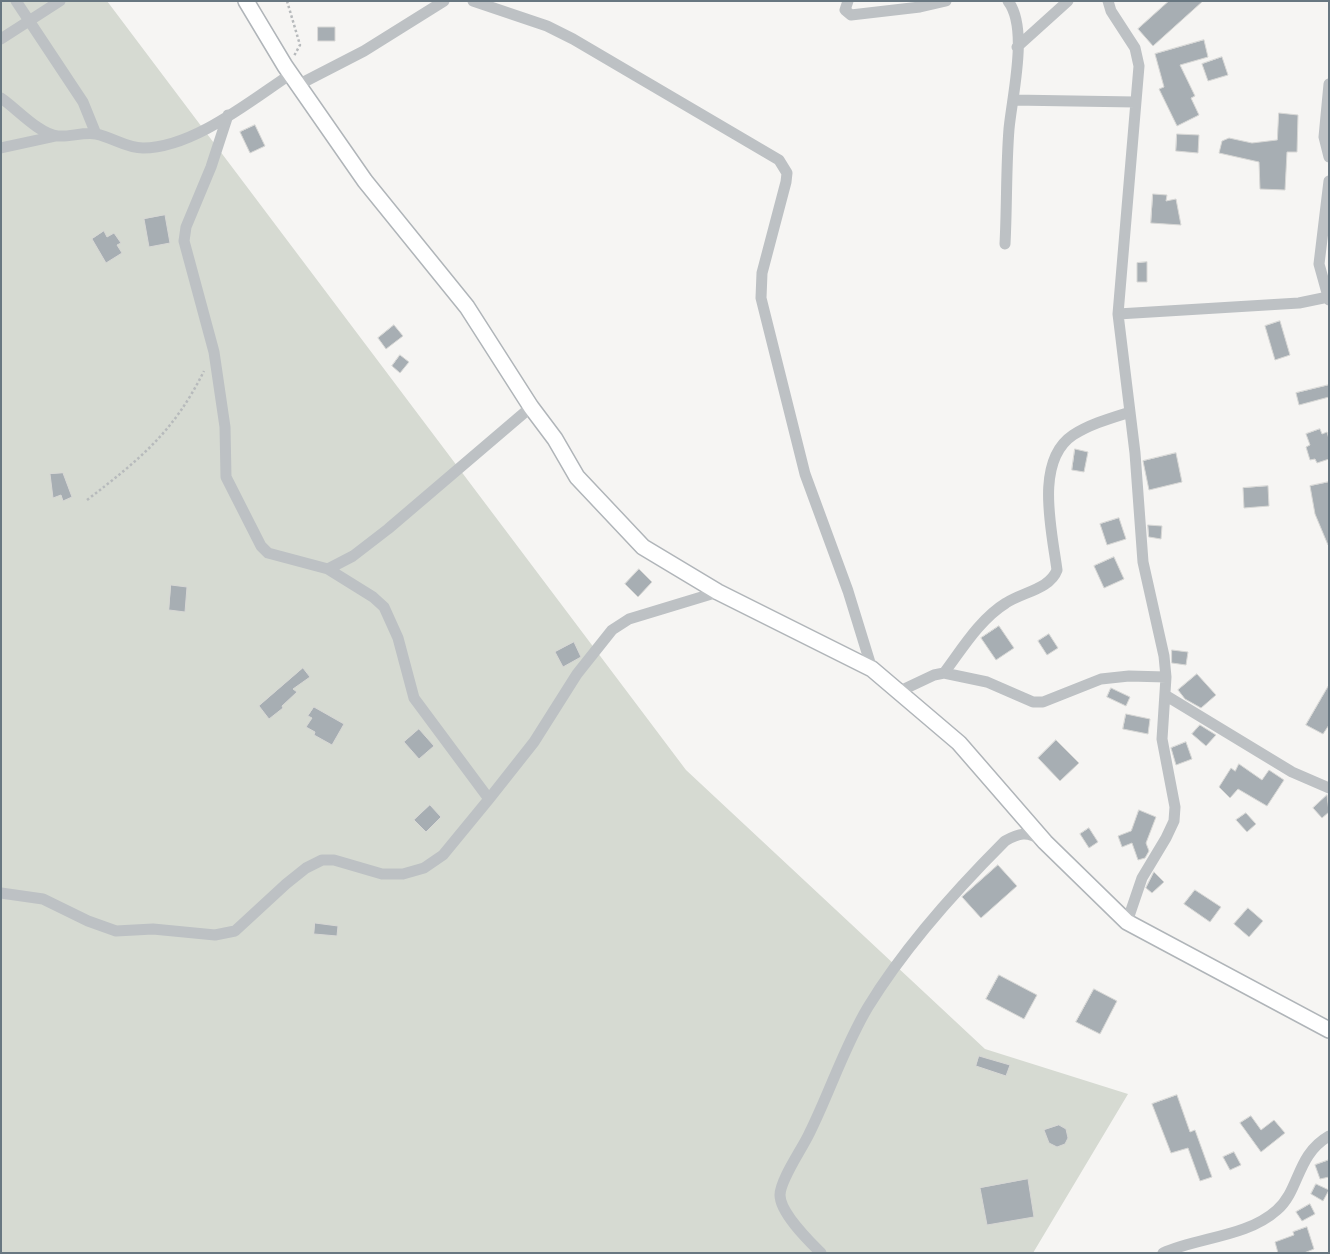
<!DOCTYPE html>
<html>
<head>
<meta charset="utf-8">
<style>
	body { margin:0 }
	#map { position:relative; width:1330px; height:1254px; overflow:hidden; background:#f6f5f3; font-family:"Nunito Sans",sans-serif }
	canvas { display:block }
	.frame { position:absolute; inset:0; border:2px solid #687781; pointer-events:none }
</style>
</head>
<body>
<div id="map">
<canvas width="1330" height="1254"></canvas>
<div class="frame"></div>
</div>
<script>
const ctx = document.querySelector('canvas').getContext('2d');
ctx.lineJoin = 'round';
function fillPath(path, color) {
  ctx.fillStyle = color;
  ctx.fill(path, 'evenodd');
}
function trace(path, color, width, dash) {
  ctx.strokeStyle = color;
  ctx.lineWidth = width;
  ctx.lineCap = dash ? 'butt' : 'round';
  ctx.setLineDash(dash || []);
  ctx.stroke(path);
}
const green = new Path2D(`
	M1,1h106l579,769 299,279 143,45 -95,159h-1032z`);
const building = new Path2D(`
	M1169,1h34l-50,45 -15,-17z
	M318,27h17v14h-17z
	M1204,40l4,17 -28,8 15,31 -4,2 8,17 -22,11 -18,-37 5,-2 -9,-33z
	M1222,57l6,18 -20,6 -6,-17z
	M1279,113l19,2 -1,37h-10l-2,38 -25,-1 -1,-27 -40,-9 3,-12 7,-3 23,5 25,-3z
	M255,125l10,21 -15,7 -10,-21z
	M1177,134l22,1 -1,18 -22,-2z
	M1153,194l14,1 -1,6 10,-2 5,26 -30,-2z
	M165,215l5,28 -21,4 -5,-28z
	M104,231l3,6 7,-4 7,10 -4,2 5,8 -16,10 -14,-24z
	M1147,262v20h-10v-19z
	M1280,321l10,34 -15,5 -10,-34z
	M394,325l9,11 -17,13 -8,-11z
	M400,355l9,7 -9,11 -8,-7z
	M1329,385v12l-30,8 -3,-12z
	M1320,429l2,5 5,-2 2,7v20l-12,4 -2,-4 -5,1 -4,-13 4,-2 -4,-11z
	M1075,449l13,3 -4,20 -12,-2z
	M1176,453l6,29 -33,8 -6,-29z
	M63,473l9,24 -9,4 -2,-6 -8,3 -3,-24z
	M1329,482v63h-1l-13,-31 -5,-28z
	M1268,486l1,20 -25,2 -1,-20z
	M1119,518l7,21 -19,6 -7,-21z
	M1148,525l14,1 -1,13 -12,-2z
	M1114,557l10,22 -20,9 -10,-22z
	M639,569l13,13 -14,15 -13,-13z
	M171,585l16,2 -2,25 -16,-2z
	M999,626l15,22 -18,12 -15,-22z
	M1049,634l9,14 -11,7 -9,-14z
	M574,642l7,15 -18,10 -8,-15z
	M1172,650l16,2 -2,13 -14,-2z
	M303,668l7,9 -17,12 4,3 -15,14 1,2 -14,11 -10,-13z
	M1197,674l19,21 -15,13 -16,-9 -7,-9z
	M1329,685v40l-6,9 -17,-9z
	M1111,688l19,9 -4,9 -19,-9z
	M314,707l30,17 -12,21 -18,-10 1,-3 -9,-5 6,-9 -4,-2z
	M1126,714l24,5 -2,15 -25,-5z
	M1200,725l16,10 -10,11 -14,-12z
	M419,729l15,17 -15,13 -15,-17z
	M1056,740l23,23 -19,18 -22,-23z
	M1186,742l6,17 -16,6 -5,-17z
	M1239,764l23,16 7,-10 15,10 -17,26 -29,-17 -8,9 -11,-11 12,-19 4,3z
	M1327,795l2,17 -7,6 -9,-10z
	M430,805l11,12 -15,15 -12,-12z
	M1139,810l17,7 -10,26 3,8 -4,7 -7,2 -6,-17 -10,4 -4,-11 13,-5z
	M1246,813l10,11 -9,8 -11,-12z
	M1089,828l9,14 -9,6 -9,-14z
	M998,865l19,21 -36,32 -19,-21z
	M1154,872l10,10 -12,11 -6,-5z
	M1195,890l26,17 -11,15 -26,-18z
	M1248,908l15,13 -14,16 -15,-13z
	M315,923l23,3 -1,10 -23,-2z
	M999,975l38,20 -13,24 -38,-20z
	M1094,989l23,12 -17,33 -24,-12z
	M979,1056l31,9 -4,11 -30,-10z
	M1177,1095l13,37 5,-2 17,47 -12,4 -12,-33 -17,5 -19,-49z
	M1251,1116l10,14 13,-10 11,13 -24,19 -21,-29z
	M1059,1125l7,4 2,9 -3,6 -8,3 -8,-4 -5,-13z
	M1234,1152l7,13 -11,5 -7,-13z
	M1329,1160v17l-9,2 -5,-14z
	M1028,1179l6,38 -47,8 -7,-37z
	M1316,1184l13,6 -6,11 -12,-7z
	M1310,1204l5,10 -13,7 -6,-9z
	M1307,1227l7,22 -10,4h-26l-3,-11 19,-7 -1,-3z`);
const path = new Path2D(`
	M287,1l13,44 -6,11
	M87,500c53,-41 86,-67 117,-129`);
const street = new Path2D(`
	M16,1l67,101 13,32
	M473,1l74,25 26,13 206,121 8,13 -1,9 -24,91 -1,25 44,176 43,117 24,78
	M848,1l-3,9 6,5 69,-8 26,-6
	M1108,1l3,10 24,37 4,18 -21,248 17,139 8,109 21,94 2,21 -4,62 13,68 -1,14 -8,17 -24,40 -15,44
	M1,39l59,-38
	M1017,47l51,-46
	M1329,84l-5,53 5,20
	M298,85l66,-34 80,-50
	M1,98c15,10 39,37 57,38 12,1 25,-4 38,-2 16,3 30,14 47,14 50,0 107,-47 148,-74
	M1013,100l122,2
	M228,115l-17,52 -25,60 -2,14 30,111 11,75 1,50 35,69 7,7 60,16 45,28 11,10 14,31 16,60 75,101
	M1,148l55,-12
	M1329,181l-10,83 10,36
	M1005,244c2,-38 1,-77 4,-115 3,-33 20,-101 -1,-128
	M1118,314l181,-11 29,-6
	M328,569l25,-13 35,-27 143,-122
	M944,673c18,-24 36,-54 62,-70 17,-11 44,-14 51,-33 -5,-39 -23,-109 16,-135 17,-11 38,-17 57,-23
	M898,692l36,-17 10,-2 43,9 46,20h10l58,-23 28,-3 37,1
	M1165,695l127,77 37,16
	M1,893l42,6 45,22 28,10 37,-2 62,6 20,-4 51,-47 20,-16 16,-8h12l48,14h21l21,-6 19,-13 46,-56 45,-57 43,-68 35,-44 17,-11 89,-27
	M821,1253c-12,-12 -41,-40 -41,-58 0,-15 22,-46 29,-61 21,-42 35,-87 59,-127 36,-59 88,-117 137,-166 14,-8 22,-10 36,-1
	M1163,1253c36,-16 84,-16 114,-43 23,-20 19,-55 52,-74`);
const secondary = new Path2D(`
	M246,1l39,65 80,115 102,126 64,100 24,32 22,38 66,70 75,45 154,77 87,74 86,99 82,80 202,108`);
fillPath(green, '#d6dad2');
fillPath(building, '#a7aeb3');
trace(building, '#d7d7d5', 1);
trace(secondary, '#b0b5b9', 18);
trace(path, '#b7babc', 2.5, [2.5, 2.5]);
trace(street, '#bdc1c4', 11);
trace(secondary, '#fff', 15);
</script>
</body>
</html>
